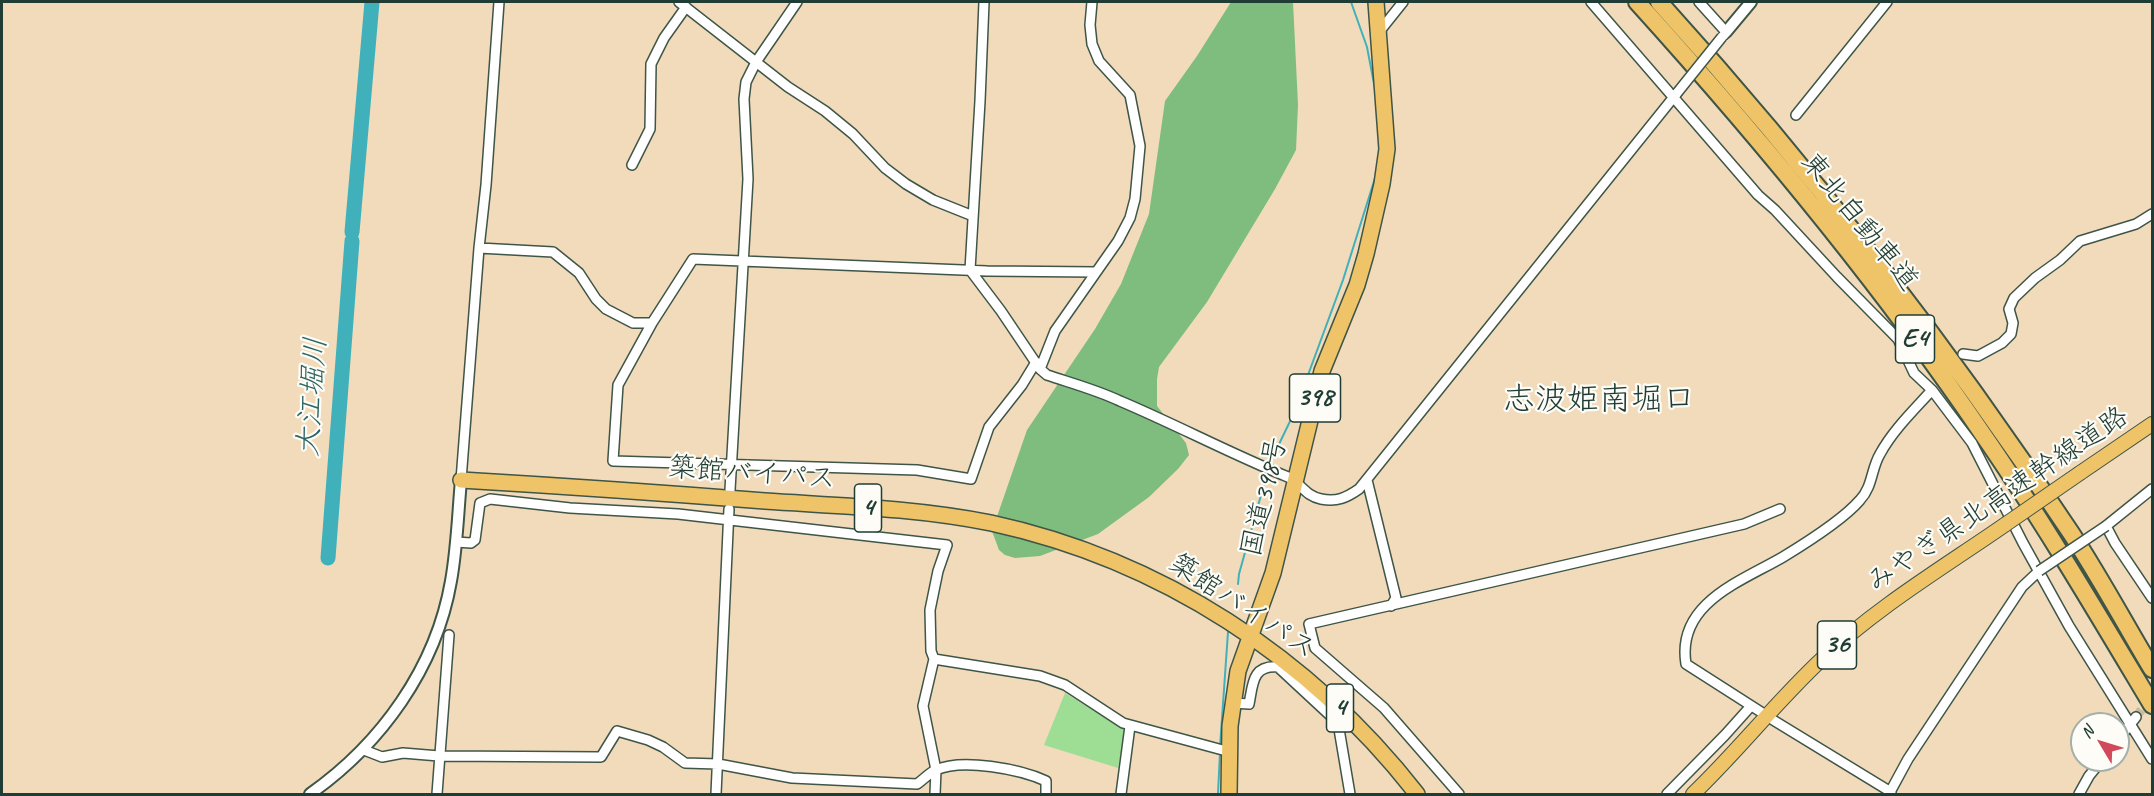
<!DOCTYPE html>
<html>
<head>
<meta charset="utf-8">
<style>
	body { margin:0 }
	#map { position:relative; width:2154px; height:796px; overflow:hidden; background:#f1dbba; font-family:Caveat,sans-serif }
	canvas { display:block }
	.frame { position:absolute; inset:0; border:3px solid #1f3d34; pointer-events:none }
	.north { position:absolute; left:2070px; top:712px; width:60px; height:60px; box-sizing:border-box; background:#fdfcf7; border:2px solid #a4b0a9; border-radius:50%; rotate:308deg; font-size:16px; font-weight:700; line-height:24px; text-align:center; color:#1f3d34 }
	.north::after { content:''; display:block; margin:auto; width:21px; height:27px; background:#d1495b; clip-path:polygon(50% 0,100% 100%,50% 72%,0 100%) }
</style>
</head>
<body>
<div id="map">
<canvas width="2154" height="796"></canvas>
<div class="frame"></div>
<div class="north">N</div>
</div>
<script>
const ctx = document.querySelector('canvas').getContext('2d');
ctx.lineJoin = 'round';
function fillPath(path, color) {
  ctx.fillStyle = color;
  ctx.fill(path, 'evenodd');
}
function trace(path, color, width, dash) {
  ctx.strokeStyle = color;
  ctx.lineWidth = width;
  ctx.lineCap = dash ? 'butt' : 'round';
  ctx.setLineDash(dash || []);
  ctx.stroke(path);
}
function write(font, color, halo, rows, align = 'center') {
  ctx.font = font + ' Caveat,"Klee One",sans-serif';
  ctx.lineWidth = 4.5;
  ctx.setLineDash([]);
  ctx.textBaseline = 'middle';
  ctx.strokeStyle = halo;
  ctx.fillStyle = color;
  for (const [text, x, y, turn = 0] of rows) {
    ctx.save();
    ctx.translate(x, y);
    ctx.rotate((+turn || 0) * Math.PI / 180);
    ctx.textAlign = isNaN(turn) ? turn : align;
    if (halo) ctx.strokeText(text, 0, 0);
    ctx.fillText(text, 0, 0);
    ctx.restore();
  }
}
const green = new Path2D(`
	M1065,693l60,37 -7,38 -74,-23z`);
const forest = new Path2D(`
	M1231,2h62l5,103 -2,45 -21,39 -68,113 -48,65 -2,12v27l29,37 3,12 -11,14 -29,28 -51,37 -58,22 -25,2 -10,-3 -6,-5 -7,-19 35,-101 68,-101 26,-45 28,-70 16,-113 32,-45z`);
const stream = new Path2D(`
	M1351,2l16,45 8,42
	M1269,465l25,-52 49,-133 32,-102
	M1238,584l1,-10 29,-104
	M1220,747l8,-115
	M1218,794l2,-42`);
const river = new Path2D(`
	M352,232l20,-230
	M328,558l24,-317`);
const minorTunnel = new Path2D(`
	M2136,717l15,-20`);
const minor = new Path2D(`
	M679,2l109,85 37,24 28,23 32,34 21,16 27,16 40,16
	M984,2l-4,99 -10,169 31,41 39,58 7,6c24,8 50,15 73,26 57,24 111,53 168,76 13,6 17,19 33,22 16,3 25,-1 38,-10l318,-396
	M1591,2l167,193 17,15 62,67 61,62 16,34 18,17 40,53 51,100 46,83 83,133
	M1699,2l27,30 -2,3
	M1379,32l24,-30
	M1796,115l91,-113
	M632,165l18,-36 1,-65 13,-26 22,-31
	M479,248l74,4 26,21 17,26 10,10 27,14h19
	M1963,354l15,2 24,-13 9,-9 2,-11 -4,-14 5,-11 21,-20 25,-18 20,-19 56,-17 16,-10
	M1036,362l-14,23 -33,42 -18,52 -54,-9 -304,-9 5,-76 34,-62 41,-64 294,12 109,1
	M1040,369l15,-38 63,-90 12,-23 5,-19 5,-53 -10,-51 -31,-34 -7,-17 -2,-19 2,-23
	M461,480l18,-232 7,-63 13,-183
	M1367,480l29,118 -5,8
	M2152,489l-46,37 9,17 37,55
	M730,490l18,-311 -4,-80 2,-17 10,-20 41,-60
	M456,542l15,1 4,-3 5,-37 10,-4 80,9 108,6 269,31 -9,26 -8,39 1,41 3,8 -11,47 13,64 -1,24
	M934,659l106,17 25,9 58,38 107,29
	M1233,703l16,1c4,-20 3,-39 29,-37l56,52 5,10 11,65
	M1761,712l-75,-48c-10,-61 56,-83 97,-107 23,-14 60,-37 77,-57 13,-14 11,-31 20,-46 13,-24 34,-44 52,-64
	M1773,720l118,72
	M2118,740l18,-23
	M364,750l18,7 21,-4 36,3 162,1 16,-26 31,9 15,7 22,16 33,1 74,14 125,6c6,-4 12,-11 19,-14 26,-12 84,-1 110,11v13
	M437,794l12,-159
	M716,794l13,-285
	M1121,794l9,-68
	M1459,794l-75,-86 -69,-60 -6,-24 435,-100 36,-15
	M1667,794l58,-59 26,-29
	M1889,794l19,-35 114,-172 17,-16
	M2079,794l10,-18 13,-16`);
const tertiary = new Path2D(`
	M1726,32l25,-30
	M310,794c71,-50 126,-126 141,-213 6,-33 7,-68 10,-101`);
const primary = new Path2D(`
	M2080,473l72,-49
	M1693,794c45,-43 83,-92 129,-135 55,-52 122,-92 184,-135`);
const trunk = new Path2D(`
	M461,480c101,6 203,13 304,21 75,5 152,7 226,22 170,37 319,134 426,271
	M1229,794l1,-68 8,-55 35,-98 49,-202 35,-86 9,-31 16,-70 5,-35 -11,-147`);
const motorway = new Path2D(`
	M1637,2c123,136 241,278 345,431 61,88 115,180 170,272
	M1659,2c151,166 288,344 412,531 29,44 54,91 81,136`);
const minorBridge = new Path2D(`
	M1677,93l45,-56
	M2039,571l67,-45`);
const primaryBridge = new Path2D(`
	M2006,524l74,-51`);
const shields = [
	[1915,339,39],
	[1315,398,51],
	[868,508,27],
	[1837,645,39],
	[1340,708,27]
];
const shieldNames = [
	["E4",1915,339],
	["398",1315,398],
	["4",868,508],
	["36",1837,645],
	["4",1340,708]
];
const streetNames = [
	["東北自動車道",1859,222,51],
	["築館バイパス",752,474,4],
	["国道398号",1265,497,-77],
	["みやぎ県北高速幹線道路",1998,500,-34],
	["築館バイパス",1242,607,33]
];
const waterNames = [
	["大江堀川",313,397,-86]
];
const quarterNames = [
	["志波姫南堀口",1599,401]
];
fillPath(green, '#9dde94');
fillPath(forest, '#7ebd7e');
trace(stream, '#40b0bb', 2);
trace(river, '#40b0bb', 15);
trace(minorTunnel, '#c7bb9f', 9, [9, 4.5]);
trace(minor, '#3e5548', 12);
trace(tertiary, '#3e5548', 14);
trace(primary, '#3e5548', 16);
trace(trunk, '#3e5548', 18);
trace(motorway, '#3e5548', 20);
trace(minor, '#fff', 9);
trace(tertiary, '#fff', 10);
trace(primary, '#efc469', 14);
trace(trunk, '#efc469', 15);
trace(motorway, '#efc469', 16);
trace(minorBridge, '#3e5548', 12, []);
trace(primaryBridge, '#3e5548', 16, []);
trace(minorBridge, '#fff', 9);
trace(primaryBridge, '#efc469', 14);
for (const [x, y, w] of shields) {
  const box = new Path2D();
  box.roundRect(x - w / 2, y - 24, w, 48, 4.5);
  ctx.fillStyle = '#fdfcf7';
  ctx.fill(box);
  trace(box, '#1f3d34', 1.5);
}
write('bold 27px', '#1f3d34', null, shieldNames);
write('28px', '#1f3d34', '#fdfcf7', streetNames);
write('italic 30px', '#2b6563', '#fdfcf7', waterNames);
write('32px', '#1f3d34', '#fdfcf7', quarterNames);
</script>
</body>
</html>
